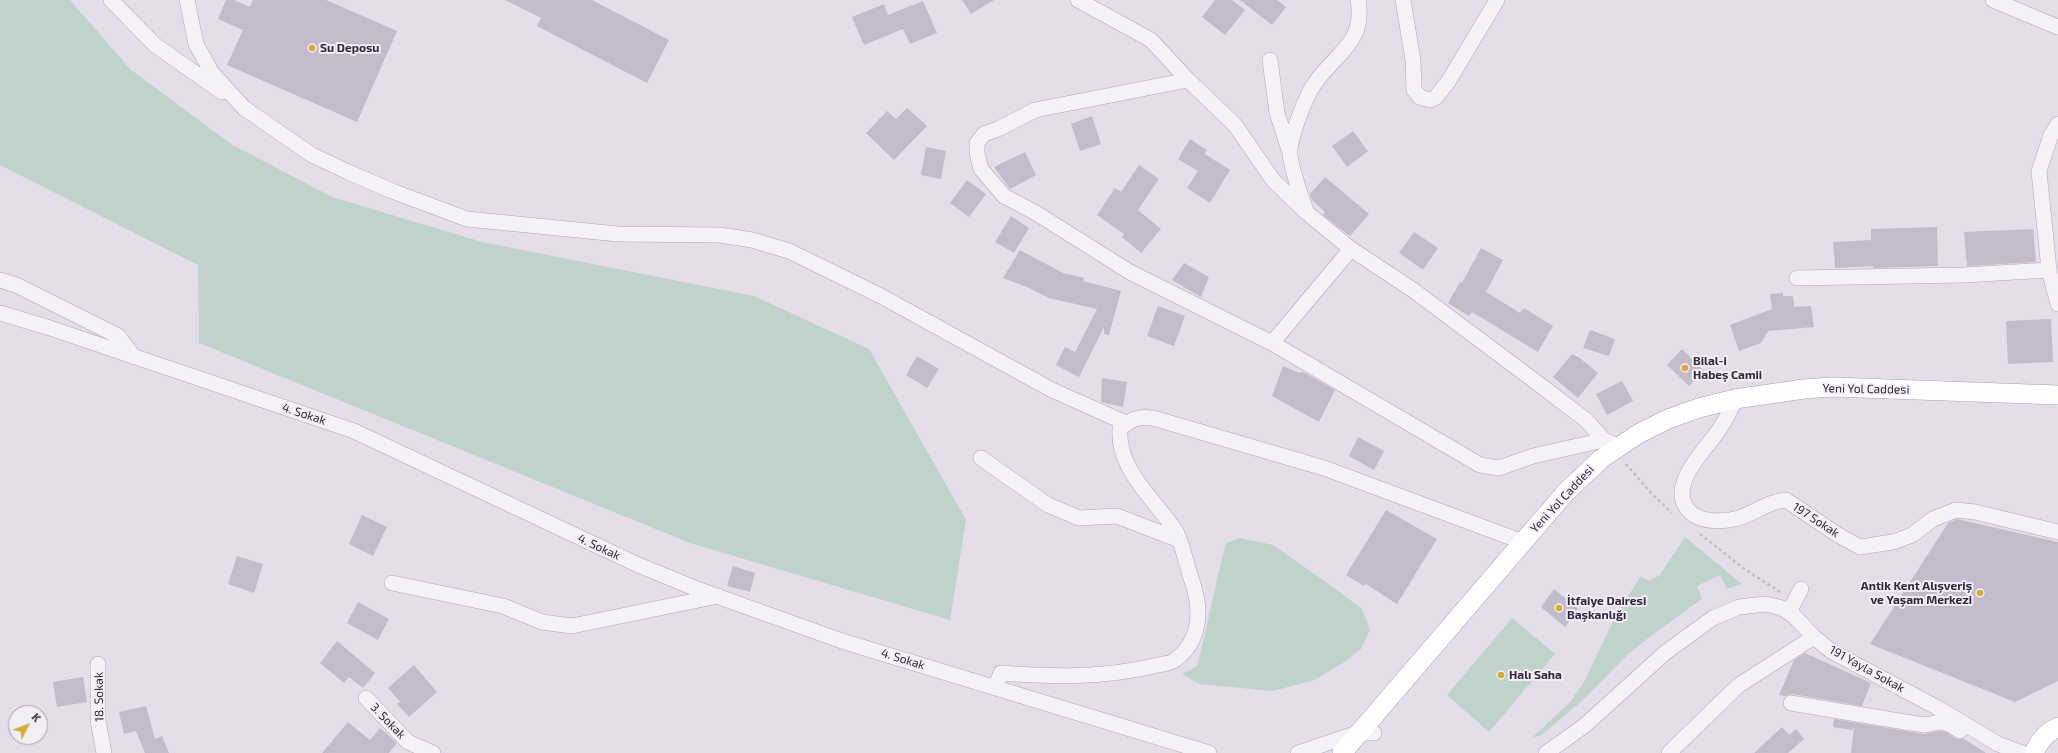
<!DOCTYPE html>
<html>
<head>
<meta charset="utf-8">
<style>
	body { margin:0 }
	#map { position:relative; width:2058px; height:753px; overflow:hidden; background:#e3dee9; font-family:"Exo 2",sans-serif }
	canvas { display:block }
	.north { position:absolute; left:8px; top:705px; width:40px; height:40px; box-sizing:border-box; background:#f2eef6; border:1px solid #a69ead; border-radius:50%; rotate:48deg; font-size:11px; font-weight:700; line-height:16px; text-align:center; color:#342640 }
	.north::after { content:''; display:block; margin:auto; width:14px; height:18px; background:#d5ac3b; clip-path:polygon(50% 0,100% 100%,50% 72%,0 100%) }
</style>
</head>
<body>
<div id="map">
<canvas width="2058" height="753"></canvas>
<div class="north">K</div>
</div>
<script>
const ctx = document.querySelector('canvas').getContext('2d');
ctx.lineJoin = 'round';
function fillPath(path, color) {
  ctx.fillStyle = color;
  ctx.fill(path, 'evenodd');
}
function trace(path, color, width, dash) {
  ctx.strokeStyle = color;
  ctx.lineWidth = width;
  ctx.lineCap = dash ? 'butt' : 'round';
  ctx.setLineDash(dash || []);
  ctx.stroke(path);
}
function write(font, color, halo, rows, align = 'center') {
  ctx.font = font + ' "Exo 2",sans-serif';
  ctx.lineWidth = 4;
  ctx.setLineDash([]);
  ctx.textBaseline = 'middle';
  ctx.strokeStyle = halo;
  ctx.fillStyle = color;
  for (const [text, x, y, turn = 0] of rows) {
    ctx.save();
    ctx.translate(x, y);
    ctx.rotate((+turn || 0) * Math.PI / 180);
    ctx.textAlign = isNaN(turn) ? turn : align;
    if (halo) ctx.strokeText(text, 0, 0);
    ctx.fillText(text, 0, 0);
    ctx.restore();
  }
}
const green = new Path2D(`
	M0,0h70l60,69 101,75 101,53 150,45 272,54 115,53 97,171 -16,100 -260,-77 -491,-200 -1,-78 -198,-100z
	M1685,537l57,47 -15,5 -7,-14 -23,11 5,13 -46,33 -29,23 -42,43 -43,37 -10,3 39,-37 13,-19 32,-67 25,-39 8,5 11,-6z
	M1240,538l33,7 60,42 29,22 8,21 -9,19 -18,14 -29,17 -41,11 -74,-7 -17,-10 15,-8c11,-41 18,-82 29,-123z
	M1512,618l43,36 -66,78 -42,-37z`);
const building = new Path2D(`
	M226,0h8l16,7 3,-7h73l71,31 -40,91 -130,-57 16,-35 -25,-11z
	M505,0h87l77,40 -22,43 -110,-57 4,-8z
	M962,0h32l-23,14z
	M1215,0h17l13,10 -20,25 -23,-18z
	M1240,0h37l9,7 -14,18z
	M923,1l14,32 -27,11 -7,-15 -39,16 -12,-28 32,-13 4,11z
	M907,108l20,18 -33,34 -28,-27 21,-22 9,8z
	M1092,116l9,28 -21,7 -9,-27z
	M1353,131l15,20 -21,16 -15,-21z
	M1190,139l17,11 -2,4 25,16 -20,33 -23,-15 11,-17 -20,-12z
	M926,147l20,4 -5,28 -20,-4z
	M1025,152l11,23 -26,14 -16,-22z
	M1139,165l20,14 -21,31 23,19 -20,24 -19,-16 2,-3 -27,-19 18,-27 6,4z
	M1325,177l44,37 -19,22 -27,-21 2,-3 -13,-12 -2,-6z
	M967,180l19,14 -17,23 -19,-14z
	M1011,216l18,12 -15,25 -19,-11z
	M1937,227l1,39 -65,2v-2l-38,2 -2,-26 38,-2v-11z
	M2033,229l3,33 -69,4 -3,-34z
	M1414,232l24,16 -15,22 -24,-17z
	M1481,248l22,12 -17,32 34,21 4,-5 29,18 -15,26 -66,-40 -3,4 -21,-13 12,-21 2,1z
	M1020,250l43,23 21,5 -1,3 38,10 -12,44 -5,-1v-7l-25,50 -23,-12 9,-18 10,5 22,-43 -48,-11 -22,-11 -24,-9z
	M1184,263l25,14 -8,20 -29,-17z
	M1783,293v3h10l1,11 17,-1 3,21 -46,4 -7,12 -22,8 -9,-26 42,-16 -2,-15z
	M1158,306l27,10 -11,30 -27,-10z
	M2051,319l2,43 -45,2 -2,-43z
	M1590,330l25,9 -6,17 -26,-8z
	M1682,349l22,22 -15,15 -22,-21z
	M1572,354l8,4 18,15 -20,25 -25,-21z
	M917,356l22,13 -12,19 -21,-13z
	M1283,366l16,7 4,-1 32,18 -16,32 -47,-26z
	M1102,378l25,4 -4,25 -22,-5z
	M1622,381l11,20 -26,14 -11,-21z
	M1358,437l26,14 -10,19 -25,-14z
	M1386,510l51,29 -40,65 -31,-20 -2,2 -18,-11z
	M362,515l25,12 -14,29 -24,-12z
	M1957,519l101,23v139l-43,21 -145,-58 78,-121z
	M237,556l26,8 -9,29 -26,-9z
	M733,566l22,7 -5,19 -23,-6z
	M1554,589l24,20 -13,18 -24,-20z
	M358,602l31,17 -11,21 -31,-17z
	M337,641l38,32 -12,15 -14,-11 -5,6 -24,-20z
	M1805,653l66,30 -9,23 -70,-12 -6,2 -7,-1 15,-35z
	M414,665l23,27 -28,25 -12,-13 3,-2 -12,-14z
	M83,677l4,25 -30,5 -4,-25z
	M146,706l9,33 7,-3 7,17h-24l-9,-22 -12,3 -5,-22z
	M1834,719l90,15 15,-3 7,1 10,7h8l22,14h-135l3,-26 -2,3 -19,-3z
	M348,722l22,18 10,-12 17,15 -8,10h-67z
	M1782,727l7,8 7,-6 8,10 -16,14h-34z`);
const path = new Path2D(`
	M1626,464l24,28 22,21
	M1700,534l43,34 37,24`);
const minor = new Path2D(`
	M111,0l44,45 67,47
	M187,0l9,44 16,29 32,35 68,47 36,17 44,19 75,28 151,15 102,1 32,5 37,11 90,44 173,95 74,33
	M1078,0l73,40 37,40 47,45 38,55 33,32 45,37 62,41 127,95 46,35 18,20 7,3
	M1403,0l10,60 1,30 6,7 10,3 6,-3 12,-15 49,-82
	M1993,0l65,27
	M1270,60l7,53 12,37
	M1188,80l-153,30 -37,19 -14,5 -7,9v10l4,16 23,27 32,17 94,59 142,71 208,122 19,3 34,-12 71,-16
	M2058,124l-7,11 -12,36 10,99 9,34
	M1306,211c-4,-13 -17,-48 -16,-59 0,-15 16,-57 25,-69 20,-29 51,-41 43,-83
	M1797,278l167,-3 85,-5
	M0,280l16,5 102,51 16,21
	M0,313l50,15 304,103 282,133 61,25 145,52 367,112
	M1272,343l79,-94
	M1733,405c-5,10 -10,20 -17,29 -14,19 -51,55 -25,79 11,9 30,9 44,6 18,-4 32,-18 51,-19l52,35 22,12 33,-5 19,-7 21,-16 23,-9 19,2 83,20
	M981,458l67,47 31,13 38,-2 62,24
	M392,583l111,23 39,16 30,4 146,-30
	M1789,612l12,-23
	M98,664v56l6,33
	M995,688l6,-15c53,4 101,5 153,-7 6,-2 16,-2 21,-6 27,-20 27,-52 16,-82 -4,-12 -10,-39 -16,-48 -21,-31 -58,-61 -55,-101 11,-10 18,-13 33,-11l171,50 199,74
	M366,698l42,44 25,11
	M1791,703l114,19 20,3 14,-3 10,2 11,7
	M1298,753l59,-20h17
	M1546,753l38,-27 82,-74 47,-34 26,-11 27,-3 16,4 12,8 20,21 17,14 105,56 62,37 24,9
	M1669,753l70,-68 75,-48`);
const major = new Path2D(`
	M1342,753l224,-261 35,-33 37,-25 30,-15 31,-11 36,-9 69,-10 29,-2 225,8
	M2034,753c5,-12 13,-21 24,-26`);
const markers = [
	[312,48,4,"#d5ac3b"],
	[1685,368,4,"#d5ac3b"],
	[1980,593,4,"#d5ac3b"],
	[1559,608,4,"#d5ac3b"],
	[1501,675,4,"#d5ac3b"]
];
const poiNames = [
	["Su Deposu",320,48],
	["Bilal-i",1693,361],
	["Habeş Camii",1693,375],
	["Antik Kent Alışveriş",1972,586,"right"],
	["ve Yaşam Merkezi",1972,600,"right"],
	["İtfaiye Dairesi",1567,601],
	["Başkanlığı",1567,615],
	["Halı Saha",1509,675]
];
const streetNames = [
	["Yeni Yol Caddesi",1866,389,1],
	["4. Sokak",304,414,18],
	["Yeni Yol Caddesi",1562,499,-47],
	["197 Sokak",1816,520,33],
	["4. Sokak",599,547,25],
	["4. Sokak",903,659,17],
	["191 Yayla Sokak",1867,669,29],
	["18. Sokak",99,697,-91],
	["3. Sokak",388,721,46]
];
fillPath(green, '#bfd3cb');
fillPath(building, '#c3bbcc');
trace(minor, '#aea7b6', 16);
trace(major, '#a89db5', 20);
trace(path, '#c2bcc7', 2.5, [3, 3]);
trace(minor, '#f4f1f7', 15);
trace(major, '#fff', 19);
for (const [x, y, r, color] of markers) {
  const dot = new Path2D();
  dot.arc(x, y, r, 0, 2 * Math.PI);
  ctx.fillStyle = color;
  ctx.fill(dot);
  trace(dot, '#f2eef6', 1.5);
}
write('bold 12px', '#342640', '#f2eef6', poiNames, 'left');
write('12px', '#342640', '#f2eef6', streetNames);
</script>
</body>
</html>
